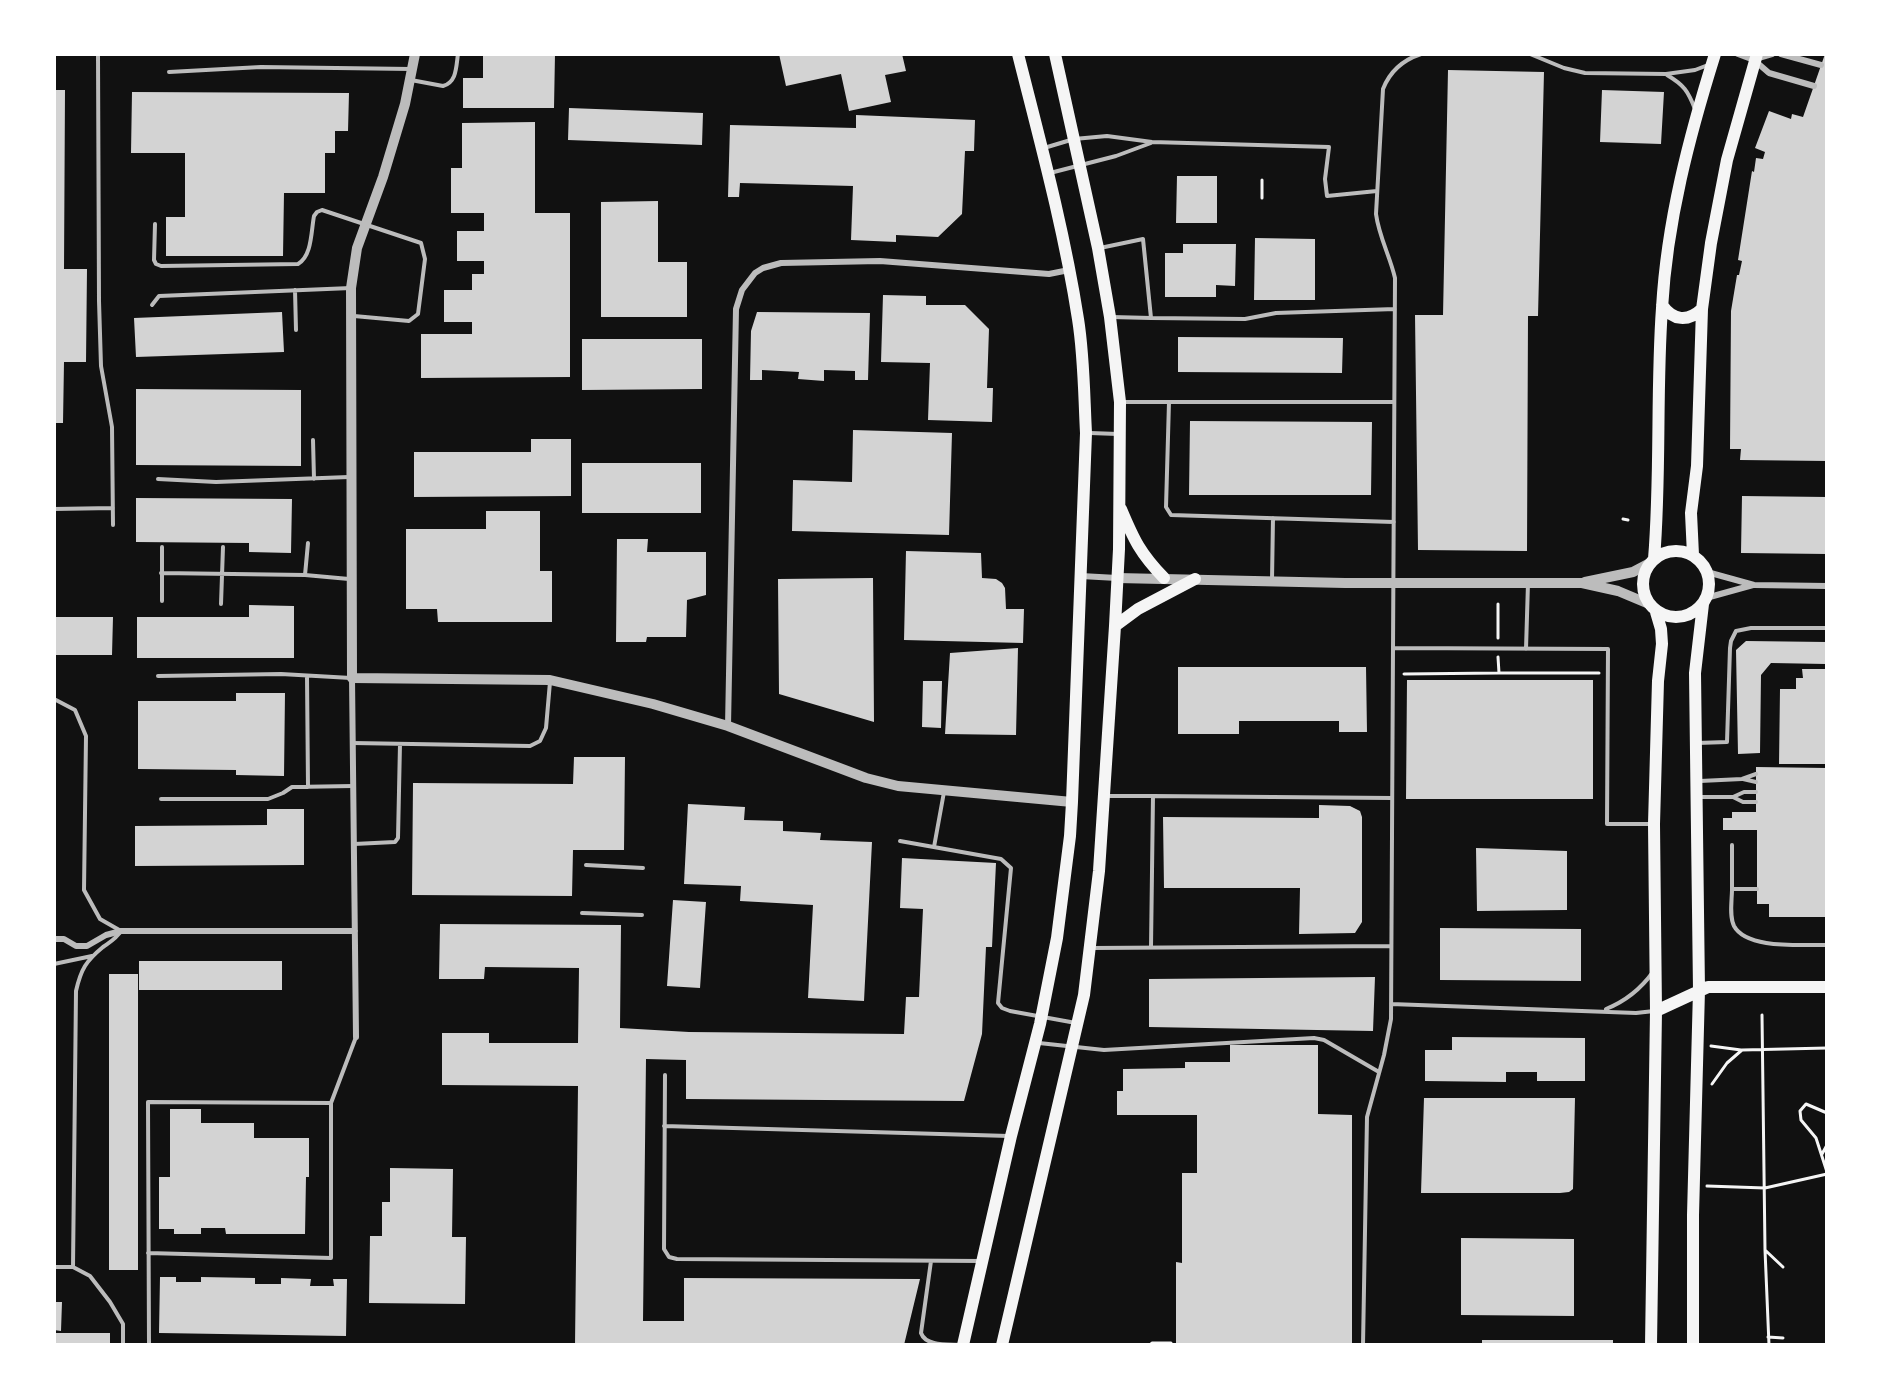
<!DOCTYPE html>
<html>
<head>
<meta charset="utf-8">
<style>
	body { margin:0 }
	#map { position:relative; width:1881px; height:1399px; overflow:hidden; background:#111; font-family:"Source Sans 3",sans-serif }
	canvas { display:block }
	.frame { position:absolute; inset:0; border:56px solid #fff; pointer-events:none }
</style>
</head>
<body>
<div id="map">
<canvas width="1881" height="1399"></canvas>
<div class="frame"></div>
</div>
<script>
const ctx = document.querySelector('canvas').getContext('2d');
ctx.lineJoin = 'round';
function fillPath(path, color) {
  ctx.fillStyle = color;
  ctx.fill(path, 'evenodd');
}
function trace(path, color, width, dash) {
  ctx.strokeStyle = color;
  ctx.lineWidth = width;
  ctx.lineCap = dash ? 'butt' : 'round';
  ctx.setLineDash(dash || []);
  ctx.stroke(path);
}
const building = new Path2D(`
	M483,54h72l-1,54h-91v-30h20z
	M779,54h123l4,17 -21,4 6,27 -42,9 -8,-37 -55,12z
	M1825,54h2v407l-87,-1 1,-11h-11l1,-138 6,-36h2l3,-14 -4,-1 14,-89 2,1 2,-14 7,1 2,-7 -10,-4 14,-37 22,8 1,-5 11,3z
	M1448,70l96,2 -6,244h-10l-1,235 -109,-1 -3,-235h28z
	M54,90h11l-1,179h23l-1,93h-22l-1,61h-9z
	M1602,90l62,2 -3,52 -61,-2z
	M132,92l217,1 -1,38h-13v22h-10v40h-41l-1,63h-117v-39h19v-64h-54z
	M569,108l134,5 -1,32 -134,-5z
	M856,115l119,5 -1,31h-9l-3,63 -24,23 -42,-2v7l-45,-2 2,-54 -113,-3 -1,14h-11l2,-72 126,3z
	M535,122v91h35v164l-149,1v-44h51v-12h-28v-32h28v-16h12v-13h-27v-30h27v-18h-33v-45h11v-45z
	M1177,176h40v47h-41z
	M658,201v61h29v55h-86v-115z
	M1255,238l60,1v61h-61z
	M1183,244h53l-1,42 -19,-1v12h-51v-44h18z
	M883,295l43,1v9h39l24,24 -2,59h6l-1,34 -64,-2 2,-57 -49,-1z
	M282,312l2,40 -148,5 -2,-39z
	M757,312l113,1 -2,67h-13v-9l-31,-1v11l-26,-2 1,-7 -37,-2v10h-12l1,-49z
	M1178,337l165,1 -1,35 -164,-1z
	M582,339h120v50l-120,1z
	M136,389l165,1v76l-165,-1z
	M1190,421l182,1 -1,73h-182z
	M853,430l99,3 -3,102 -157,-4 1,-51 59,2z
	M531,439h40v57l-157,1v-45h117z
	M582,463h119v50h-119z
	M1742,496l85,1v57l-86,-1z
	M136,498l156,1 -1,54 -42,-1v-9l-113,-1z
	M486,511h54v60h12v51h-114l-1,-13h-31v-80h80z
	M617,539h31l-1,13h59v43l-19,5 -1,37h-39l-1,5h-30z
	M906,551l75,2 1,25 14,1 6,4 3,5 1,21h18l-1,34 -119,-3z
	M873,578l1,144 -95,-28 -1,-115z
	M249,605l45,1v52h-157v-41h112z
	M54,617h59l-1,38h-58z
	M1746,641l81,1 -1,22 -55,-1 -10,12 -1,78 -22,1 -2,-104z
	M1018,648l-2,87 -71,-1 5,-81z
	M1178,667h188l1,65h-28v-11h-100v13h-61z
	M1802,669h25v95h-48l1,-75h16v-11h7z
	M1407,680h186v119h-187z
	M923,681h19l-1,47 -19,-1z
	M236,693h49l-1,83 -48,-1v-5l-98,-1v-68h98z
	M574,757h51l-1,93h-51l-1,46 -160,-1 1,-112 160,1z
	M1756,767l71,1v149h-58v-13h-12v-74h-34v-12h9v-6h24z
	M688,804l57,3 -1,13 39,1v10l38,2 -1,7 52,2 -8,159 -56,-3 5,-93 -73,-4 1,-15 -57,-2z
	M1319,805l31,1 10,5 2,6v105l-7,11 -56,1 1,-46h-136l-1,-71 156,1z
	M267,809h37v56l-169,1v-40l132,-1z
	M1476,848l91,3v59l-90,1z
	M902,858l94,5 -4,84h-6l-4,87 -18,67 -278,-2v-39l-40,-1 -3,262h41v-43l236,1 -16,66h-329l3,-259 -136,-1v-52h47v10h89l1,-75 -94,-1 -1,12h-45l1,-55 181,1 -1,103 69,4 215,2 2,-37h13l4,-88 -23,-1z
	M673,900l33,2 -6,86 -33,-2z
	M1440,928l141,1v52l-141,-1z
	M139,961h143v29h-143z
	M109,974h29v296h-29z
	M1375,977l-2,54 -224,-4v-48z
	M1452,1037l133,1v43h-48v-9h-31v10l-81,-1v-31h27z
	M1230,1045h88v69l34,1v230h-176v-83l6,1v-90h15v-58h-80v-24h6v-22l62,-1v-6h45z
	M1424,1098h151l-2,91 -4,3 -9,1h-139z
	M170,1109h31v14h53v15h55v39h-3l-1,57h-79l-1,-6h-24v6h-27v-5h-15v-52h11z
	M390,1168l63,1 -1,68h14l-1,67 -96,-1 1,-67h12v-34h8z
	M1461,1238l113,1v77l-113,-1z
	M160,1277h16v5h25v-5l54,1v6h26v-6l30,1 -1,7h24l-1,-7h14l-1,57 -187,-3z
	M54,1302h8l-1,29 -7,-1z
	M54,1333h56v12h-56z
	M1482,1340h131v5h-131z`);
const path = new Path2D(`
	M1262,198v-18
	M1623,519l5,1
	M1498,604v34
	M1499,673h100
	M1404,674l95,-1 -1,-16
	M1762,1015l3,235 4,95
	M1711,1046l30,4
	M1712,1084l15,-21 15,-13 85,-2
	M1827,1113l-21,-9 -6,7 1,9 15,18 11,34
	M1822,1154l5,-9
	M1707,1186l58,2 62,-14
	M1765,1250l18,17
	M1768,1337l15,1
	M1150,1345l2,-2h19v2`);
const service = new Path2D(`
	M98,54l1,247 2,65 11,61 1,98
	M1530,54l34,14 21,5 81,1 29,-4 13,-5
	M169,72l92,-5 150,2
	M1667,75c17,10 21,16 28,34
	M411,80l32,6c14,-4 13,-19 15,-32
	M1044,148l30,-9 33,-3 45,6 177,5 -4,32 2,17 50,-5
	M1050,173l66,-17 35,-13
	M155,224l-1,36 2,4 5,2 137,-2c14,-8 13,-32 16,-48l3,-4 5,-2 99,33 4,16 -7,55 -9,7 -55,-5
	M1100,248l43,-9 8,79 94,1 31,-6 119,-4
	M295,290l1,40
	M152,305l7,-9 192,-8
	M1112,317l39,1
	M1122,402h272
	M1169,402l-3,105 5,8 223,7
	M1090,433l28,1
	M313,440l1,39
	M158,479l58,3 133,-5
	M54,509l59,-1
	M161,573l144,2 44,4
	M305,575l3,-32
	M1272,580l1,-62
	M162,601v-54
	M221,604l2,-57
	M1394,648l214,1 -1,175h44
	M1526,649l2,-66
	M158,676l123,-2 70,4
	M307,676l1,111
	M54,699l21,11 11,26 -2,154 16,29 21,12c-5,8 -11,11 -18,16 -17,14 -22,22 -27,44l-3,276
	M353,743l177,3 10,-5 6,-13 4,-46
	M1697,743l30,-1 3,-94 1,-7 5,-10 15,-3h76
	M1743,779l13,3
	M1700,781l42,-2 14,-5
	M1106,796h47l-2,151
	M1153,796l239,2
	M1700,797h33l11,-5h12
	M1733,797l10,5h13
	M161,799h107l15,-6 9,-6 61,-1
	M900,841l101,18 10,9 -13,135 4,5 8,3 66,12
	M354,844l41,-2 3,-4 2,-94
	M1732,845v44h25
	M934,847l10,-55
	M586,865l57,3
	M1732,889c0,11 -3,27 2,37 13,24 69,18 93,19
	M582,913l60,2
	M1092,948l299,-2
	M54,964l38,-8
	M1391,1004l245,9 18,-2
	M1606,1009c20,-8 34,-19 47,-37
	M1039,1043l65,7 210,-12 10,2 55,32
	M665,1075l-1,174 5,8 8,2 304,2
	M664,1126l345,10
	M148,1253l183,5v-155
	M931,1261l-10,72c5,14 28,11 41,12
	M54,1267h19l17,9 20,26 13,22v21
	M149,1345l-1,-243 183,1 25,-66
	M1363,1345l4,-228 17,-62 7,-36 4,-741c-5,-22 -16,-41 -19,-64l7,-125c7,-18 20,-29 38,-35`);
const minor = new Path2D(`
	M1738,54l16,6 15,13 45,13
	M1781,54l40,11
	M1755,59l17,-5
	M1707,572l47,13 73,1
	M1081,576l36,2
	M1706,598l47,-13
	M352,678l4,359
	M728,726l8,-417 6,-19 13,-17 8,-5 18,-5 99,-2 169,13 20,-4
	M54,939h10l12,7h11l19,-11 15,-4h234`);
const tertiary = new Path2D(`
	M415,54l-10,50 -22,73 -26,71 -6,40 1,390 198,2 103,24 75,22 138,52 32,8 174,16
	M1117,578l228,5h237l36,8 31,13
	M1585,582l48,-10 17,-9`);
const secondary = new Path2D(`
	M1662,305c11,16 26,17 40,4
	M1643 584a33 33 0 1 1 66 0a33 33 0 1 1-66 0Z
	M1693,555l-2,-42 6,-47 5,-157 9,-66 16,-83 30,-106
	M1654,559c7,-84 2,-168 8,-251 5,-87 27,-171 53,-254
	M1656,1011l52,-24h119
	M1651,1345l5,-334 -2,-187 4,-143 4,-37 -1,-15 -5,-17
	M1693,1345v-130l6,-225 -4,-317 8,-69`);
const primary = new Path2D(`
	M1121,509c13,31 19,44 43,69
	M1115,626l23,-17 57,-30
	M963,1345l48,-209 29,-112 17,-86 13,-102 2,-34 14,-369c-2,-38 -2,-77 -8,-114 -14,-90 -38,-178 -60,-265
	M1002,1345l82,-350 15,-124 16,-245 4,-77 1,-147 -10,-85 -12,-69 -43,-194`);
fillPath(building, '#d3d3d3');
trace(path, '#f5f5f5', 3);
trace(service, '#bcbcbc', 4);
trace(minor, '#bcbcbc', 6);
trace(tertiary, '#bcbcbc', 10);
trace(secondary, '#f5f5f5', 12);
trace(primary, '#f5f5f5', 12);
</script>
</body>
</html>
